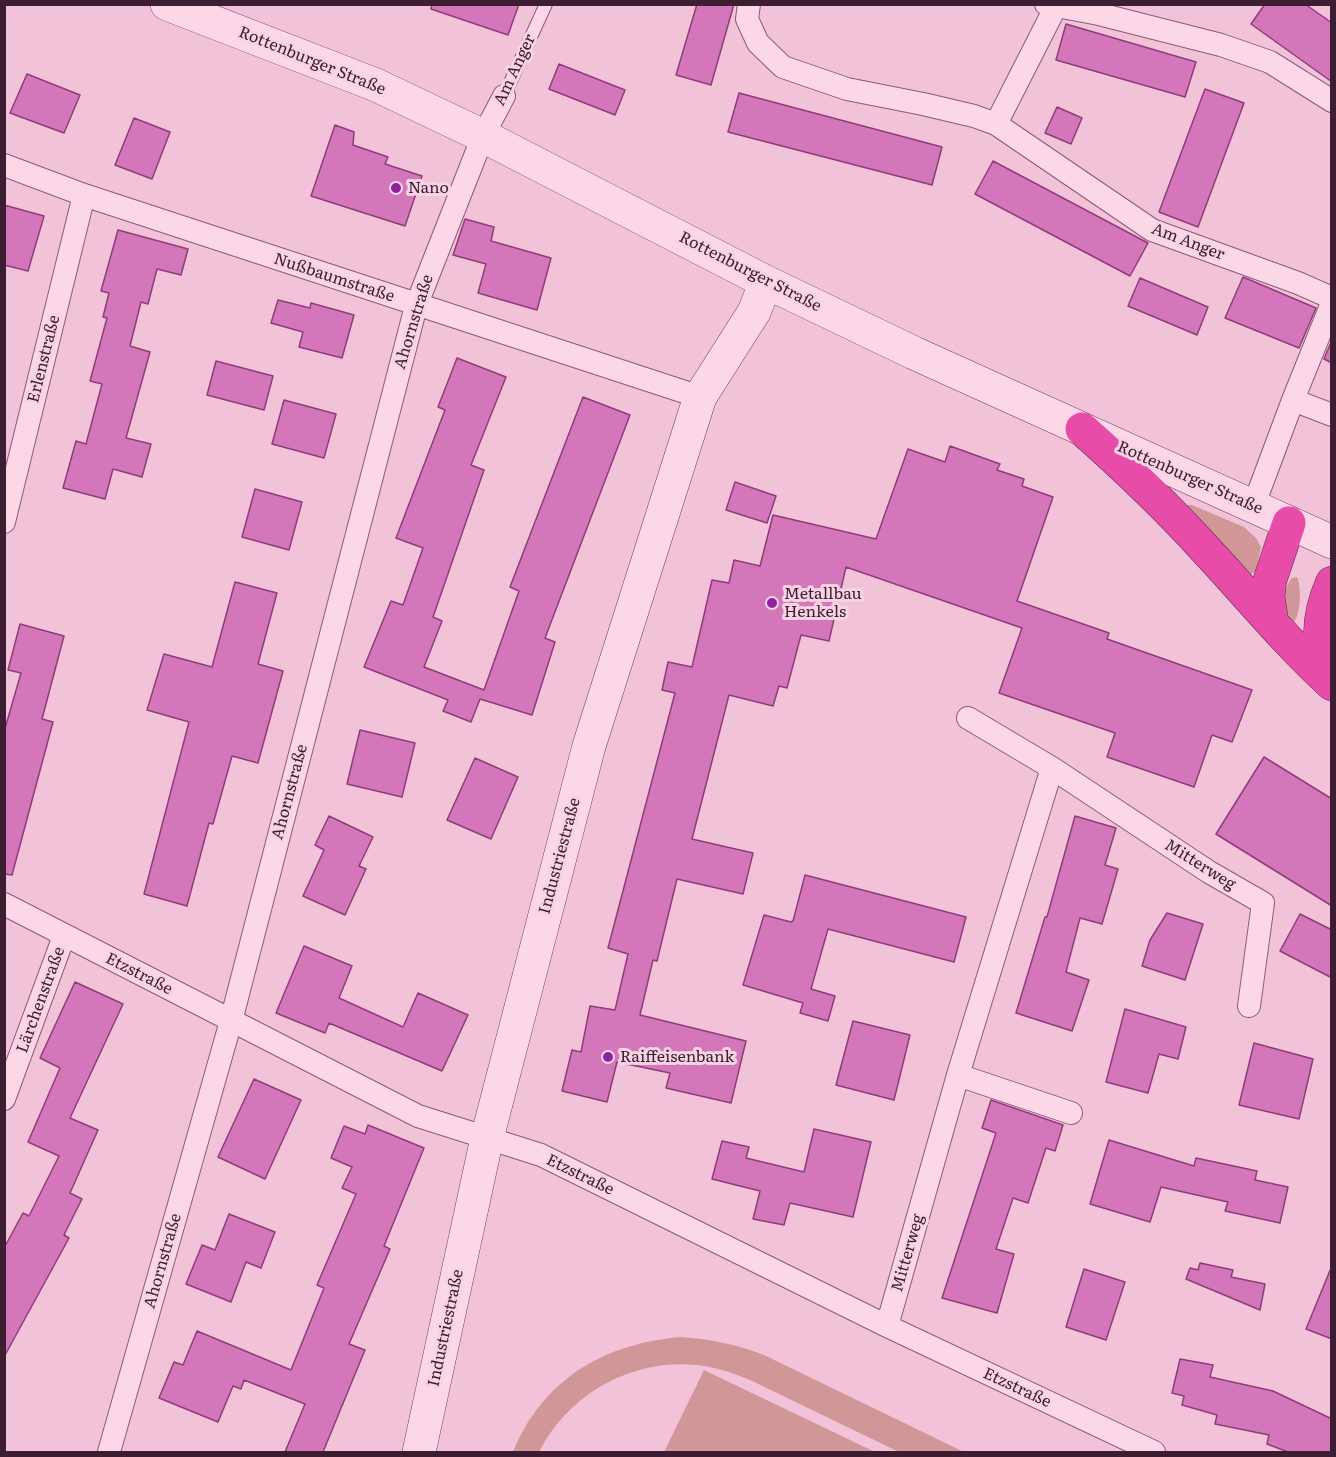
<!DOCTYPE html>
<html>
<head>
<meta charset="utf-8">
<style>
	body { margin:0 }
	#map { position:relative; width:1336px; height:1457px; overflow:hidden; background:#f2c3d8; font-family:Literata,serif }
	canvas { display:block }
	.frame { position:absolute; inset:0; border:6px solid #3c1d32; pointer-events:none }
</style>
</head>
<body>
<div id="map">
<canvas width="1336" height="1457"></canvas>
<div class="frame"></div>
</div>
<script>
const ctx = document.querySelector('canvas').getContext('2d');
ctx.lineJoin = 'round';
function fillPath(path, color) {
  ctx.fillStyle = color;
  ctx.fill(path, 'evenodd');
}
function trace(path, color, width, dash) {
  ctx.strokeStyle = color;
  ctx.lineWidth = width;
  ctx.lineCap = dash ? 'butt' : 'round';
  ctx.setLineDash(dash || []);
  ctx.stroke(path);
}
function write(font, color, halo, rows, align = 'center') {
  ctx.font = font + ' Literata,serif';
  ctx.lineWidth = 6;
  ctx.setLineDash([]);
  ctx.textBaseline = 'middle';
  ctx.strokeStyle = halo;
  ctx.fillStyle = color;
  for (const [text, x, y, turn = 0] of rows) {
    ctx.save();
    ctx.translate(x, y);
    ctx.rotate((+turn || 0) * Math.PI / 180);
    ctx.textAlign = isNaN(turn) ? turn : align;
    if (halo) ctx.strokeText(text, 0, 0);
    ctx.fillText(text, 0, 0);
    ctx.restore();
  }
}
const green = new Path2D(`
	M1187,505h5l52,22 12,11 5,9 -5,24 -5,3 -66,-66z
	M1297,577c5,11 4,39 -5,48 -10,-16 -12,-32 0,-47z
	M680,1337c30,2 56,7 84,18l200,97h-65l-149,-72c-17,-7 -34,-13 -53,-15 -65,-7 -129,29 -158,87h-26c30,-73 91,-108 167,-115z
	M704,1370l171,82h-211z`);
const building = new Path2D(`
	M432,4h87l-11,31 -77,-26z
	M697,4h37l-23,81 -35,-10z
	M1265,4h40l27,19v59l-81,-58z
	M1066,24l130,38 -11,35 -129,-37z
	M559,64l66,26 -10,25 -66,-26z
	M27,74l53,21 -16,38 -54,-20z
	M1205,89l39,14 -46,124 -39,-15z
	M739,93l203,54 -10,38 -204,-53z
	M1057,107l25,11 -11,26 -26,-11z
	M134,118l36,14 -18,47 -37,-14z
	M335,125l19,7 -1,13 35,12 -3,7 37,12 -17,50 -94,-30z
	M993,161l155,82 -18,33 -155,-82z
	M4,205l40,11 -16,55 -24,-6z
	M465,219l29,8 -3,14 60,17 -14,52 -59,-17 8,-29 -33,-9z
	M118,230l70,19 -7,26 -24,-6 -9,35 -7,-2 -11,44 20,6 -24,86 25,6 -9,33 -29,-8 -8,30 -42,-11 13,-47 10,3 16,-60 -12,-3 17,-63 -4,-1 6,-24 -8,-2z
	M1243,277l73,31 -17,40 -74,-30z
	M1140,278l68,29 -11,28 -69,-29z
	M278,300l32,8 1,-5 43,12 -12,43 -43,-11 4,-15 -32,-9z
	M1332,340v23l-8,-4z
	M457,358l49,19 -35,88 13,5 -51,147 9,4 -18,46 60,23 35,-99 -9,-4 73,-190 47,18 -85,223 10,4 -23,73 -52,-16 -9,23 -28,-11 5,-11 -84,-33 27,-66 12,4 20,-57 -27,-10 49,-128 -7,-3z
	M216,361l57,15 -9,34 -57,-15z
	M284,400l52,14 -12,44 -52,-14z
	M950,446l50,18 -3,6 27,9 -2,7 31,11 -36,104 92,32 -2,6 145,51 -20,52 -20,-7 -18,52 -87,-30 8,-24 -116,-40 23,-65 -176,-61 -17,74 -28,-6 -14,53 -8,-2 -6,20 -44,-11 -37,144 61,14 -10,41 -66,-15 -20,82 -4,-1 -13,55 106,26 -15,62 -65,-15 4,-15 -53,-11 -10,40 -45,-11 10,-41 9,2 9,-46 25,4 13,-56 -20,-6 67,-255 -13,-3 6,-28 24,5 20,-87 17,3 5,-23 26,6 13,-51 103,24 32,-90 37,13z
	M735,482l41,14 -9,27 -41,-13z
	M255,489l47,13 -13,48 -47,-13z
	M235,582l42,11 -19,71 25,7 -25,92 -26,-7 -19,68 -4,-1 -22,83 -43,-12 45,-172 -42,-12 17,-56 48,13z
	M20,624l44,12 -22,83 11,3 -41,153 -8,-1v-142l17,-59 -13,-3z
	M360,730l55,13 -13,54 -55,-13z
	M1264,757l68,42v107l-116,-72z
	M475,758l43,19 -27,62 -44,-19z
	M329,816l44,21 -14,29 7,3 -21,46 -42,-19 21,-46 -9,-5z
	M1075,816l41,12 -11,37 13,4 -16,55 -22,-6 -14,54 23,8 -17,51 -56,-18 29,-96h2z
	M805,875l161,42 -12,45 -126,-33 -17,60 24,7 -7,25 -28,-8 3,-10 -60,-18 21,-70 27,7 2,-1z
	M1167,913l36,11 -18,56 -43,-14 8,-26z
	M1300,914l32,16v48l-52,-27z
	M304,946l48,20 -13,32 64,29 15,-34 50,22 -26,56 -113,-48 -4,10 -49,-20z
	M75,982l48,22 -53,114 28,12 -28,63 12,6 -18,36 5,3 -65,119v-109l19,-35 6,3 30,-60 -31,-14 32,-74 -20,-10z
	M1125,1009l61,18 -8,32 -19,-5 -11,39 -42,-11z
	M853,1021l57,14 -16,65 -58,-15z
	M1254,1043l59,16 -14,60 -60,-14z
	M254,1079l47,21 -36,79 -47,-22z
	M991,1100l72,25 -8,26 -9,-3 -18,55 -15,-5 -17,51 18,5 -17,59 -55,-15 54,-165 -14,-5z
	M368,1125l56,23 -40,98 6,3 -41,95 16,6 -42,102h-38l20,-48 -61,-24 -3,9 -8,-3 -15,36 -59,-24 15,-36 9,3 14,-34 94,39 33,-82 -7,-3 39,-91 -14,-6 10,-21 -21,-9 13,-32 21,8z
	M814,1129l57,13 -18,75 -63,-14 -6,22 -31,-6 7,-28 -48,-12 10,-38 27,6 -3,11 58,14z
	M1109,1140l85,26 2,-8 61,13 -2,9 33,7 -8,36 -55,-12 3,-9 -67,-15 -11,35 -60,-18z
	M229,1214l46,18 -14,36 -15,-6 -15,40 -45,-18 16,-39 13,5z
	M1200,1263l33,7 -2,7 34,7 -5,26 -74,-31 4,-11 8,2z
	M1331,1268h1v71l-26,-10z
	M1084,1269l41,13 -19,58 -40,-13z
	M1180,1359l33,6 -3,12 63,14 59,28v33h-44l-21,-8 2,-9 -54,-11 2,-9 -35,-10 2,-9 -12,-3z`);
const lane = new Path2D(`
	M504,96l42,-92`);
const street = new Path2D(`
	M749,4l-2,15 11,24 25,24 64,22 76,15 51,12 22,8 156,106 146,53 34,15
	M1046,4l53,10 122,31 49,17 62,39
	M996,124l60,-118
	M4,165l80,30 616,202
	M1293,400l39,15
	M1253,507l40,-107 39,-97
	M4,522l80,-327
	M968,718l84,50 157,104 54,31 -14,103
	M4,904l414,212 123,39 346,171 267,126
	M958,1075l113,38
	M4,1099l60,-163
	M887,1326l71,-251 94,-307
	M109,1452l122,-431 185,-715 67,-170 21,-40`);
const secondary = new Path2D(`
	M167,4l209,81 107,51 283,146 148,71 418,189
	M419,1452l68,-314 102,-392 111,-349 54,-85 12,-30`);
const highway = new Path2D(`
	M1082,429c43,38 85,78 124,121 42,45 81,93 126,134
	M1332,583c-13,30 -18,62 0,92
	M1272,623l-4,-27 2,-16 19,-57`);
const markers = [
	[396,188,6,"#8d23a1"],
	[772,603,6,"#8d23a1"],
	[608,1057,6,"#8d23a1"]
];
const streetNames = [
	["Rottenburger Straße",312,61,22],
	["Am Anger",515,70,-65],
	["Am Anger",1188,242,21],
	["Rottenburger Straße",750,272,27],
	["Nußbaumstraße",334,278,18],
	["Ahornstraße",414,322,-73],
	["Erlenstraße",44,359,-76],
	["Rottenburger Straße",1190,478,24],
	["Ahornstraße",290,792,-75],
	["Industriestraße",560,856,-75],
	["Mitterweg",1200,865,32],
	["Etzstraße",139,974,27],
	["Lärchenstraße",41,1000,-70],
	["Etzstraße",580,1175,26],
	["Mitterweg",908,1253,-74],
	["Ahornstraße",163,1261,-74],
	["Industriestraße",446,1328,-78],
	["Etzstraße",1017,1388,25]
];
const poiNames = [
	["Nano",408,188],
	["Metallbau",784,594],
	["Henkels",784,612],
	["Raiffeisenbank",620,1057]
];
fillPath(green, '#d19698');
fillPath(building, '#d376ba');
trace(building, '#8f3c7a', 1.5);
trace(lane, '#8e5879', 14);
trace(street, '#8e5879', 24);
trace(secondary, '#6f3b5d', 34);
trace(highway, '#5b2d4c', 34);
trace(lane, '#fbd7e7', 12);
trace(street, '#fbd7e7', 22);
trace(secondary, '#fbd7e7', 33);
trace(highway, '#e74da8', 33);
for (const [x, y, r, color] of markers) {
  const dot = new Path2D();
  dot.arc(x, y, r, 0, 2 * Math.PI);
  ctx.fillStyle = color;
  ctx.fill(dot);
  trace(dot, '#f8d3e4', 2);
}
write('16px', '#3c1d32', '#f8d3e4', streetNames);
write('16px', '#3c1d32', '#f8d3e4', poiNames, 'left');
</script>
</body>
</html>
